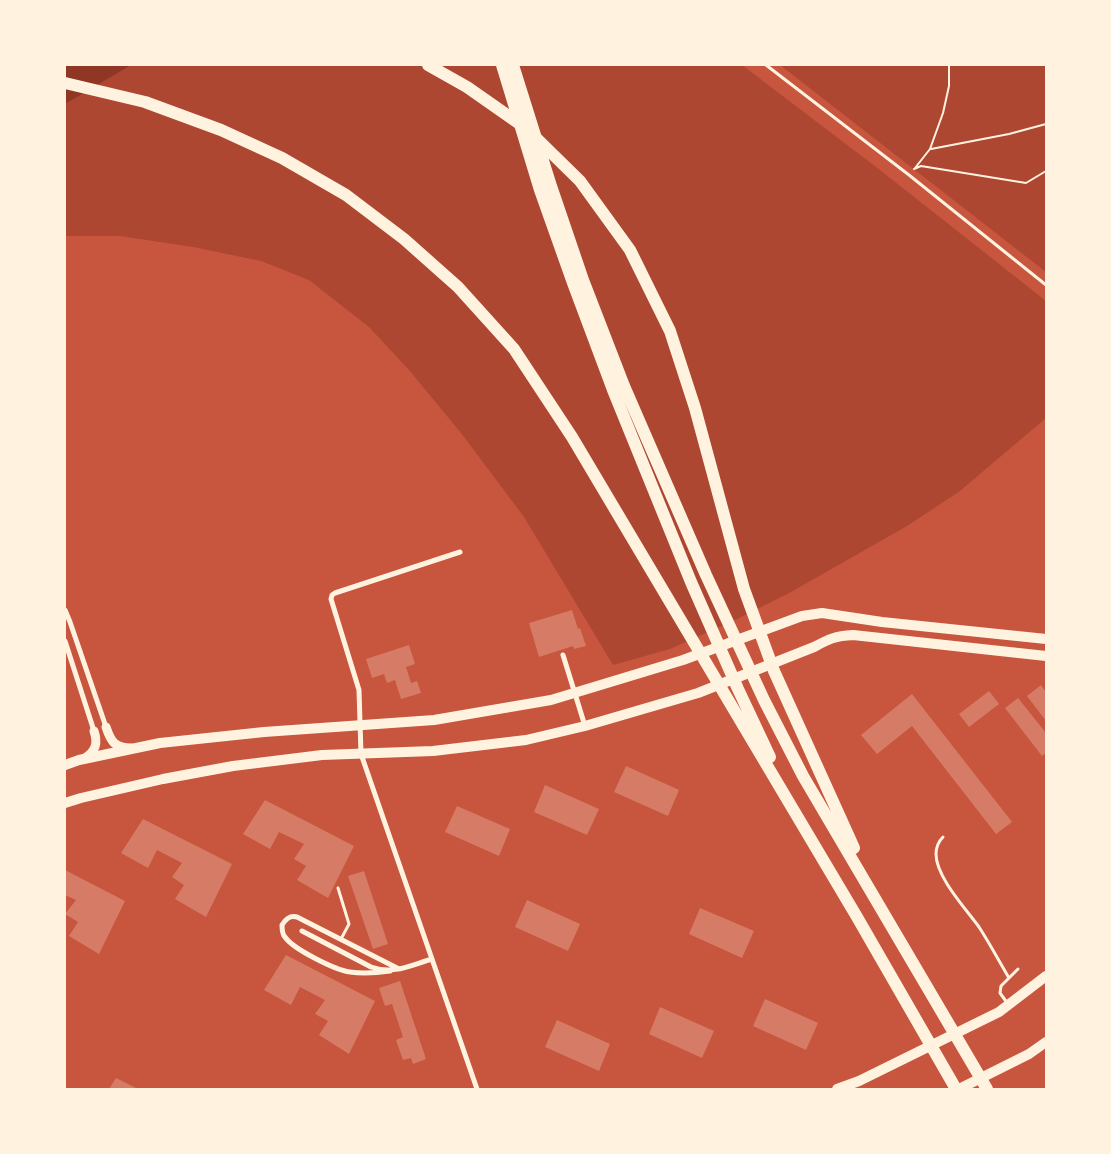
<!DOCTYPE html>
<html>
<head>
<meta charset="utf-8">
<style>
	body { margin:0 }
	#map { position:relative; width:1111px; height:1154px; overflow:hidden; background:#c8553d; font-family:Raleway,sans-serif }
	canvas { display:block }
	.frame { position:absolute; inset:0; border:66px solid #fff3e0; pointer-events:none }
</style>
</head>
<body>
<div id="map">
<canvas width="1111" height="1154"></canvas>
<div class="frame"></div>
</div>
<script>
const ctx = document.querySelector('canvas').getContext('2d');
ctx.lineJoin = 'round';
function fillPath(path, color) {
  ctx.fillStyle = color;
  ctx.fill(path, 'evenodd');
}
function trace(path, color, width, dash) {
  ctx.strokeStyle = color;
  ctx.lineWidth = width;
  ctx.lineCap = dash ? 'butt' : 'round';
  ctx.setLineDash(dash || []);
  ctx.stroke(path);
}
const green = new Path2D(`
	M130,65h612l138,105 166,131v117l-86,73 -53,35 -116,66 -58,29 -63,28 -57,16 -89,-148 -63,-84 -52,-63 -40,-43 -60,-47 -48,-19 -68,-14 -73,-11h-55v-138z
	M780,65h266v207z`);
const water = new Path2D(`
	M65,65h66l-66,39z`);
const building = new Path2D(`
	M572,610l6,19 2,-1 6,18 -12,3 -1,-3 -34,11 -10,-34z
	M409,645l6,19 -9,3 5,16 6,-2 4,12 -20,6 -6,-19 -8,3 -3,-9 -12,4 -6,-19z
	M1041,685l5,7v29l-19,-25z
	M989,691l10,13 -30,23 -10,-13z
	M912,694l100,128 -16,12 -84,-108 -35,28 -16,-19z
	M1018,698l28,35v20l-4,3 -37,-48z
	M626,766l53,24 -11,26 -54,-24z
	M545,785l54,24 -12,26 -53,-23z
	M265,800l89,46 -26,52 -31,-18 9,-14 -12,-7 10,-15 -25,-12 -9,17 -27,-15z
	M457,806l53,23 -11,27 -54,-24z
	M143,819l89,45 -26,53 -31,-18 9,-14 -12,-8 10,-14 -25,-13 -9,18 -27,-15z
	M65,870l60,31 -26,53 -30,-18 9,-14 -13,-8 11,-14 -11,-5z
	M364,871l24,73 -15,5 -25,-73z
	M527,900l53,24 -12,27 -53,-24z
	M700,908l54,23 -12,27 -53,-24z
	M286,955l89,46 -26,53 -30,-19 9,-14 -13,-7 10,-14 -25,-13 -9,18 -27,-15z
	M400,981l26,78 -13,5 -2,-6 -8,2 -7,-20 7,-3 -11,-33 -7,2 -6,-18z
	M765,999l53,24 -12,27 -53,-24z
	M660,1007l54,24 -12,27 -53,-24z
	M557,1020l53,24 -11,27 -54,-24z
	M116,1078l22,11h-29z`);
const path = new Path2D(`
	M931,149l78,-15 37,-10
	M915,168l15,-19 13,-36 6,-27v-21
	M914,169l7,-3 105,17 20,-12`);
const service = new Path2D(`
	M766,65l143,110 137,110
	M943,837c-4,4 -7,11 -7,17 0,23 30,55 43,73 11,17 20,34 30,51
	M338,888l11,36 -8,15
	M1008,1004l-8,-11 1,-7 17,-17`);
const minor = new Path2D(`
	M460,552l-125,41 -3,2 -1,4 28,91 2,64 116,335
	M65,610l5,12 36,105
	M65,641l29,90
	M563,655l22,71
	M302,931l69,36c22,8 40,-2 61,-8
	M390,971c-14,2 -26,3 -40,1 -15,-2 -57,-23 -65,-35 -3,-3 -3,-8 -3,-12 3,-5 7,-10 15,-8l102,52`);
const tertiary = new Path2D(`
	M106,727c5,15 9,21 25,21
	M85,758c11,-7 13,-15 9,-27`);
const secondary = new Path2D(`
	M65,765l14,-5 81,-17 104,-11 170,-12 117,-20 132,-40 119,-44 20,-3 60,9 164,17
	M65,803l16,-5 82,-19 70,-13 89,-11 111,-4 93,-11 59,-14 113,-33 116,-46c15,-8 21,-11 39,-12l193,21
	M837,1089l22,-8 140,-69 47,-36
	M959,1089l70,-35 17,-12`);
const motorway = new Path2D(`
	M428,65l39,22 60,42 53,52 50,69 40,81 25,77 49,181 30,82 80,177
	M502,65l38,125 33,93 40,107 78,192 47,107 32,68
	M513,65l38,121 32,94 41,106 82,189 58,125 39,76 184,313
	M65,83l80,19 76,28 61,28 64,37 58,44 54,48 56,62 58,88 285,480 99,172`);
fillPath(green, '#ae4732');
fillPath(water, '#8f3625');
fillPath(building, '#d67c66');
trace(path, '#fff3e0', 2);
trace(service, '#fff3e0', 3);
trace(minor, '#fff3e0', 5);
trace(tertiary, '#fff3e0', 9);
trace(secondary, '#fff3e0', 10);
trace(motorway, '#fff3e0', 12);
</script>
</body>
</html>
